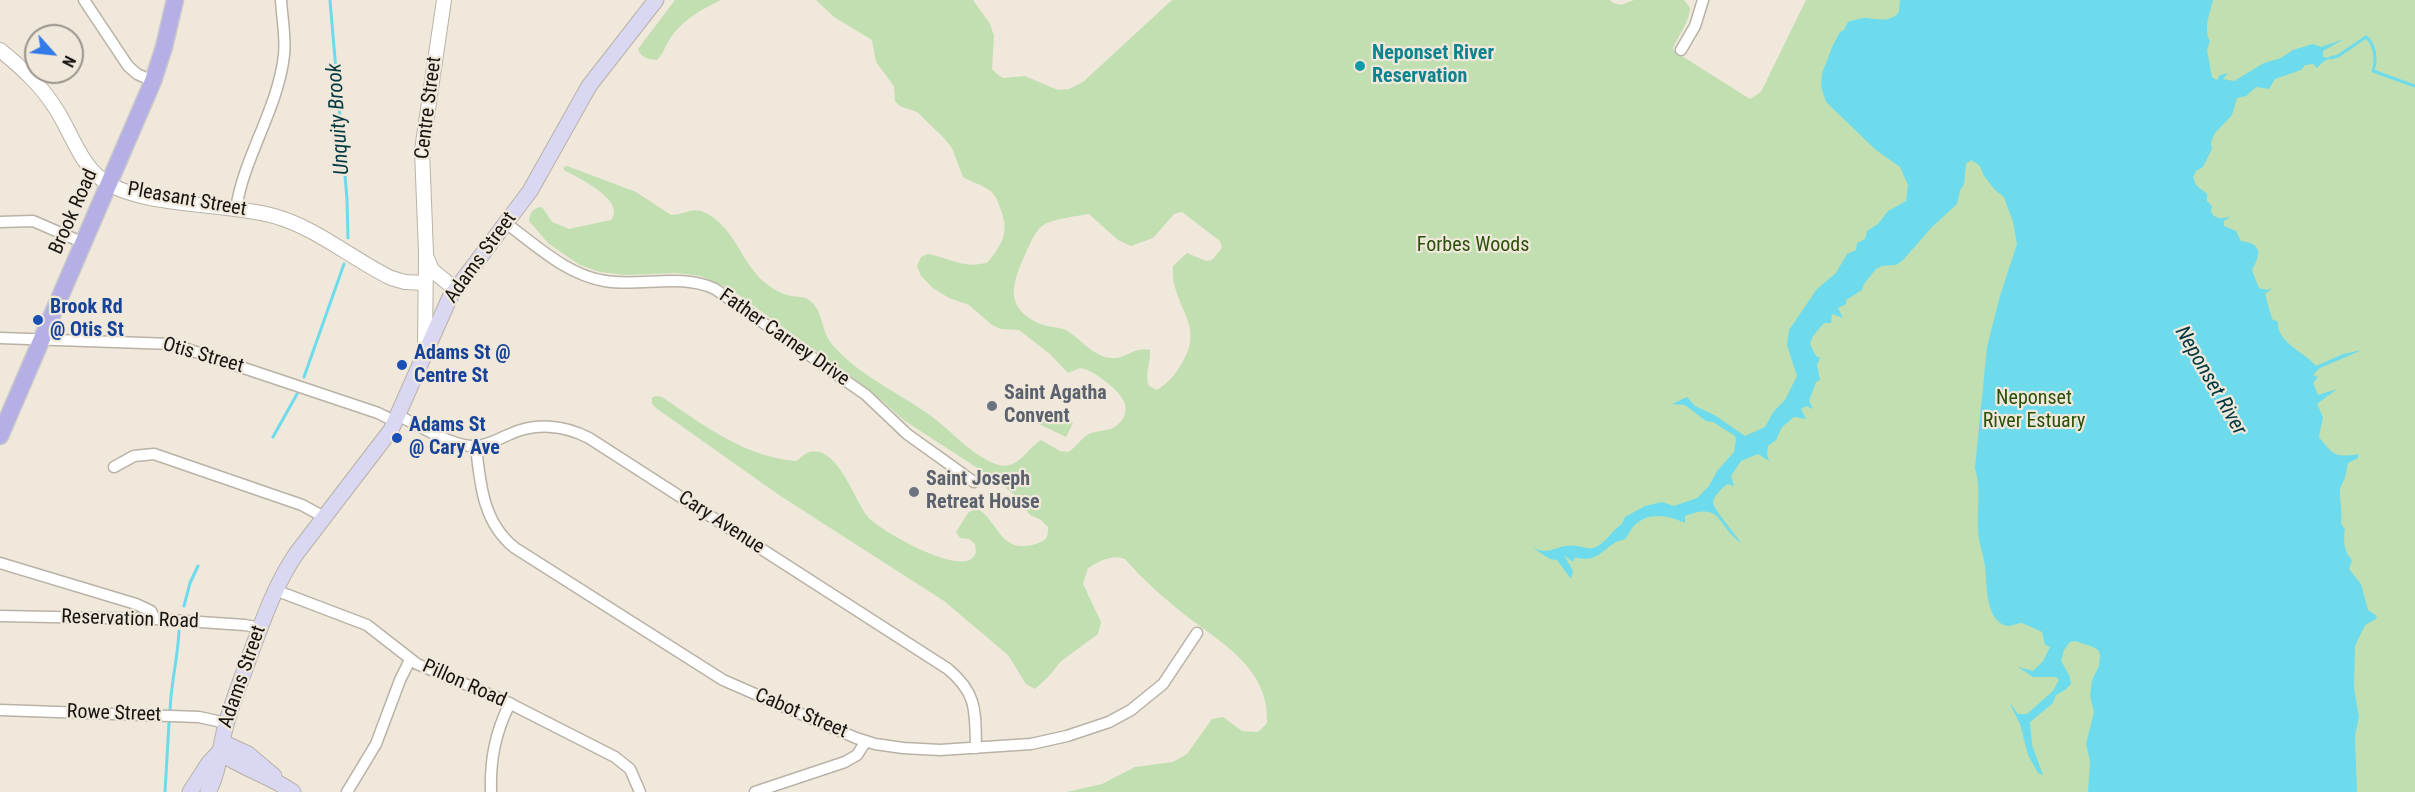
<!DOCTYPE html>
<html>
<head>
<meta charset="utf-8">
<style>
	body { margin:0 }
	#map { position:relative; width:2415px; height:792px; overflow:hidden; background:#efe8db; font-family:"Roboto Condensed",sans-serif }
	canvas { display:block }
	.north { position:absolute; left:24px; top:24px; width:60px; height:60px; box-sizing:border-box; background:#efe8db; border:2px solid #99938a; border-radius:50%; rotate:117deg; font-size:16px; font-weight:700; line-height:24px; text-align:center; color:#171410 }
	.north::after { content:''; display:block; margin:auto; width:21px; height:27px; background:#327ae7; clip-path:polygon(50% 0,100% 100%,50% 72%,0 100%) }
</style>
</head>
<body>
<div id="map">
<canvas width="2415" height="792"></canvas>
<div class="north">N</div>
</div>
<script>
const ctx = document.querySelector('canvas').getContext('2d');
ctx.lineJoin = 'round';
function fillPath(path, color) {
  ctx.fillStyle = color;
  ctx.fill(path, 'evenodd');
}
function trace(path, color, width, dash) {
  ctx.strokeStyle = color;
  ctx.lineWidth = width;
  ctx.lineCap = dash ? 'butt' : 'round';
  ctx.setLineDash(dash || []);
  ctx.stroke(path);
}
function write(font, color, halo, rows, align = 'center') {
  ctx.font = font + ' "Roboto Condensed",sans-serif';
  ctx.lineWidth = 4.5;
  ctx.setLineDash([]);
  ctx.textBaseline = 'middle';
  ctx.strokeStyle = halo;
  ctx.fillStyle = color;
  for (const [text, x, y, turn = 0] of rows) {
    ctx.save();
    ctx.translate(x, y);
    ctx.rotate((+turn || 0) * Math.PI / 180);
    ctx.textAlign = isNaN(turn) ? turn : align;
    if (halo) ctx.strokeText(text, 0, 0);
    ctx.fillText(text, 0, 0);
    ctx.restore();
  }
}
const green = new Path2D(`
	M675,0h46c-21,10 -39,20 -52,40 -4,7 -6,14 -12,20 -9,-1 -16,-2 -19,-11z
	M816,0h157l17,24 4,12 -2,33 5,5 6,4 22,-2 33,14 11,-1 14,-7 89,-82h438l3,3 8,2 13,-5h50l6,8c-1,15 -11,26 -17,40l1,3 76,48 11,-7 45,-92h609v792h-1348l35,-8 33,-17 38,-5 14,-8 25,-35 11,-2 19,14 16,1 9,-9c3,-52 -42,-78 -78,-105 -23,-18 -45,-37 -64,-59 -13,-5 -25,2 -37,9l-5,16 18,38 -3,12 -38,28 -10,13 -15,14 -9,-5 -18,-29 -64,-54 -165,-106 -123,-87 -4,-4v-6l4,-2 6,1c41,28 83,60 134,64 3,-2 7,-6 11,-8 31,-12 48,52 63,66 16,15 75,47 96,42 5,-1 8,-4 10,-8l-1,-9 -6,-5 -9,-1 -4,-6 12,-19 8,-5c23,11 23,51 65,34 7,-3 7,-8 7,-15l-7,-7 -11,-5 -17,-21 -14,-12 -94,-61 -34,-30 -139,-101 -31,-14 -25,-3 -51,2 -25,-3 -20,-7 -31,-21 -20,-23c1,-9 4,-13 13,-14l10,15 17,7 42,-9c16,-19 -32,-42 -47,-50v-3l3,-1 69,26 35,23c14,0 21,-9 35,-2 26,14 33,41 51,62 8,9 23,20 35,21 6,1 11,0 17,4 14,9 12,31 22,43 26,32 67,49 100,73 17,12 31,29 49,40 8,5 20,12 30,9 13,-4 20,-19 31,-25l19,11 8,1c9,-5 12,-13 21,-18 8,-4 19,-2 27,-8 17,-13 9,-28 -4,-39 -9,-8 -20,-17 -32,-19l-12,5 -18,-19 -31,-24 -18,-1 -9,-4 -23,-20 -20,-7 -16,-10 -12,-12 -4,-10 4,-9 7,-3c22,4 37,16 60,8 16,-20 22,-31 11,-57 -2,-6 -4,-11 -10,-15 -8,-6 -18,-8 -26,-13l-11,-29 -9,-11 -26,-25 -17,-6 -5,-5 -1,-15 -18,-24 -4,-22 -38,-23zM1182,212l38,29 2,7 -10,12 -6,1 -19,-8 -14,13c-3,41 34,57 9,97 -7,12 -14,20 -25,27l-8,-4c-5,-12 2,-23 1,-36 -16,-4 -23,9 -38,8 -18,0 -32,-20 -46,-28 -7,-3 -16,-3 -23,-5 -42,-17 -30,-43 -16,-75 4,-8 9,-21 18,-26 6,-4 36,-9 44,-10l29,26 13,6 22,-8 21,-24z
	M1042,408l31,15 -7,14 -31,-15z`);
const water = new Path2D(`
	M1900,0h313c-3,13 -10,29 -3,41l-3,9 5,27 5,3 3,-5 8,-2 -5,6 11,2 30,-18 17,-5 12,-8 20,-6 8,3 23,-8 -21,12v6l7,1 -7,4 -6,6 -4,-4 -8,1 -4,5 -26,9 -6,10 -13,-2 -10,9 -9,2 -5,17 -17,18 -4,9 1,7 -9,18 -7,4 -3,6 3,8 11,9v7l5,5 -1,6c5,8 10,6 19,5l-6,4v5l12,5 5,10c23,3 19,14 11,29l7,18 8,2 6,-2 -8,6 7,25 6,3c-2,20 28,31 38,44l27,-12 19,-4 -42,18 -7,7 5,2 -5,6 5,12 19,-6 -20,15 6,13 -4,20c14,18 16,21 39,17v4l-10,5 -3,15 -5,10c-1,11 3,23 1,36l4,5c-2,10 -1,24 7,31l-3,9 12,15 7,26 9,6 -1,3 -11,6 -10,21 -1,42 5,29 -4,19 2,56h-269l2,-31 -4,-17 8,-32 -4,-16 2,-16 7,-14 1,-11 -2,-5 -5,-3 -18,-6 -5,1 -6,8 -3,11 8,14 2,9 -6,6 -9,5 -4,9 -22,18 2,23 11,30 -5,-2 -10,-18 -8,-31 -11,-22 9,12h9l26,-23 6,-11 -3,-3h-23l-15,-10 15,4 10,-10 7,-14 -5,-2 -3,-13 -20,-9c-7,0 -11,5 -18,2 -19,-7 -17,-43 -19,-59 -2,-13 -7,-25 -7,-37 -1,-20 3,-42 -3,-61l12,-121 13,-51 17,-52 -4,-22 -9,-25 -9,-7 -11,-14 -4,-10 -9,-6 -5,4 -2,20 -4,7 -3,13 -25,23 -29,33 -7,5 -14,1 -6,3 -12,15 -2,6 -16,10v4l-8,4 5,10 -11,-4 -1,9h-7l-11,13 -3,8 6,12 4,2 -3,7 3,15 -4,2 -7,19 4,8 -7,-3 -5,3 5,10 -12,-2 -12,10 -6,13 -8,6 -1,8 2,7 -11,-7 -17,7 -10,15 3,10 -7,-2c-5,4 -15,14 -14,19 0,5 23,32 28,40 -26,-19 -18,-41 -56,-27v7c-17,-8 -38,-12 -52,4 -3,3 -5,9 -8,12 -3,2 -6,1 -9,3 -15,9 -21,22 -41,15l-2,5 -9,-7 9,16 -2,8 -14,-19 -7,-1 -17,-11c15,6 18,1 32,-2 23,-4 23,14 46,-12 6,-8 11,-7 14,-17l20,-11 17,-4 12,4 23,-8 12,-12 8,-15 17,-19 2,-12 -1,-4 -22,-14 -7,-1 -21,-16 -13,-1 15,-7 8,9 21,10 29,20 20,-9 9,-16 11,-11 12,-24 -10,-31 2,-15 28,-41 19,-16 11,-19 9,-4 1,-7 8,-4 2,-8 11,-7 10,-13 18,-10 2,-16 -8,-18 -24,-17 -50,-48 -5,-16 1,-13 11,-28 7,-13 4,-2 4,-8c5,-2 13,-4 19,-4 12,1 23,5 32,-6z`);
const stream = new Path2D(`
	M330,0l17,199 1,39
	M2330,58l8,-2 28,-19c9,7 11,23 7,34l42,15
	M304,377l40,-113
	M273,437l24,-43
	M184,606l6,-23 8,-17
	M170,710c1,-27 8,-53 9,-79
	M165,792l4,-69`);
const minor = new Path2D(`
	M84,0l44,66 9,8 16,7
	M1681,50l14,-24 8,-26
	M236,209c8,-53 42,-100 48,-154 2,-18 -2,-37 -3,-55
	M0,222l33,-1 51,22
	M507,224c30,22 60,51 98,57 36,6 76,-8 110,8l151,106 41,39 67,48
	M0,338l172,6 206,69 18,9
	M399,416c21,10 56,32 78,30 12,-1 21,-7 31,-11 27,-13 56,-10 81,3l359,231c30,25 27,43 28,79
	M476,446c4,38 7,77 39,102l208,132 133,58 19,6 28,4 37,2 91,-6 36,-8 42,-14 22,-12 32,-26 34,-51
	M114,467l20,-11 20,-2 148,51 22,12
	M0,563l136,41 15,7 4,8
	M275,590l92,35 50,39 86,36 112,57 15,12 10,23
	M0,616l155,3 90,6 15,3
	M0,710l199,7 27,6
	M347,792l29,-48 24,-64 10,-20
	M491,792c-1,-32 4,-59 19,-89
	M755,792l90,-30 12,-7 9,-14`);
const tertiary = new Path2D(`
	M0,50c22,18 41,35 56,59 15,23 25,57 48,72 40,27 122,21 170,35 43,12 78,43 117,62l14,4 20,1
	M427,258l5,12 23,19
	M425,347l1,-94 -4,-103 22,-150`);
const secondary = new Path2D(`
	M222,742l26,12 26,22
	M219,752c24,17 51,24 74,40
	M190,792l18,-28 11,-12
	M208,792c12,-21 11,-44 18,-67 6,-23 16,-47 24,-70 13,-35 25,-70 46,-101l95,-124 59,-133 80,-106 59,-105 67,-86`);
const primary = new Path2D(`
	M0,436l153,-355 11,-34 11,-47`);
const markers = [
	[1360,66,6,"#0f9aa8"],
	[38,320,6,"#1a4fb4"],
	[402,365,6,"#1a4fb4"],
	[992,406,6,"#6b7280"],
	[397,438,6,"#1a4fb4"],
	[914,492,6,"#6b7280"]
];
const cultureNames = [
	["Neponset River",1372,54],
	["Reservation",1372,77]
];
const streetNames = [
	["Centre Street",429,108,-83],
	["Pleasant Street",187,200,10],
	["Brook Road",74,212,-66],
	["Adams Street",481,258,-54],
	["Father Carney Drive",784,338,35],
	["Otis Street",203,356,16],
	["Cary Avenue",721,523,33],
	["Reservation Road",130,620,2],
	["Adams Street",243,677,-71],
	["Pillon Road",464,684,24],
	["Rowe Street",114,714,2],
	["Cabot Street",801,714,23]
];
const parkNames = [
	["Forbes Woods",1473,246],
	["Neponset",2034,399],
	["River Estuary",2034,422]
];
const transitNames = [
	["Brook Rd",50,308],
	["@ Otis St",50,331],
	["Adams St @",414,354],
	["Centre St",414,377],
	["Adams St",409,426],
	["@ Cary Ave",409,449]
];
const worshipNames = [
	["Saint Agatha",1004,394],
	["Convent",1004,417],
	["Saint Joseph",926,480],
	["Retreat House",926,503]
];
const waterNames = [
	["Unquity Brook",339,119,-94],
	["Neponset River",2210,381,60]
];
fillPath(green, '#c1dfb1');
fillPath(water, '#6edbec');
trace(stream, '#6edbec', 3);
trace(minor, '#b9b2a6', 13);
trace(tertiary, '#b9b2a6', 16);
trace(secondary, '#b9b2a6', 17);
trace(primary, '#cccbca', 19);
trace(minor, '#fff', 10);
trace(tertiary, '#fff', 14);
trace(secondary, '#dad7f2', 15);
trace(primary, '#b4b0e5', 16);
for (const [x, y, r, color] of markers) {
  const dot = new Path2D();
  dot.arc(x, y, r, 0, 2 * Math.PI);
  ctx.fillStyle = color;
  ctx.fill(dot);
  trace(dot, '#efe8db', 2);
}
write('bold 20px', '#0d838f', '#efe8db', cultureNames, 'left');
write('20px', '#171410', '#efe8db', streetNames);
write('20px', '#2a5008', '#efe8db', parkNames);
write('bold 20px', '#164399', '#efe8db', transitNames, 'left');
write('bold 20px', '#5b616d', '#efe8db', worshipNames, 'left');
write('italic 21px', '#023840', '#efe8db', waterNames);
</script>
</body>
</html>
